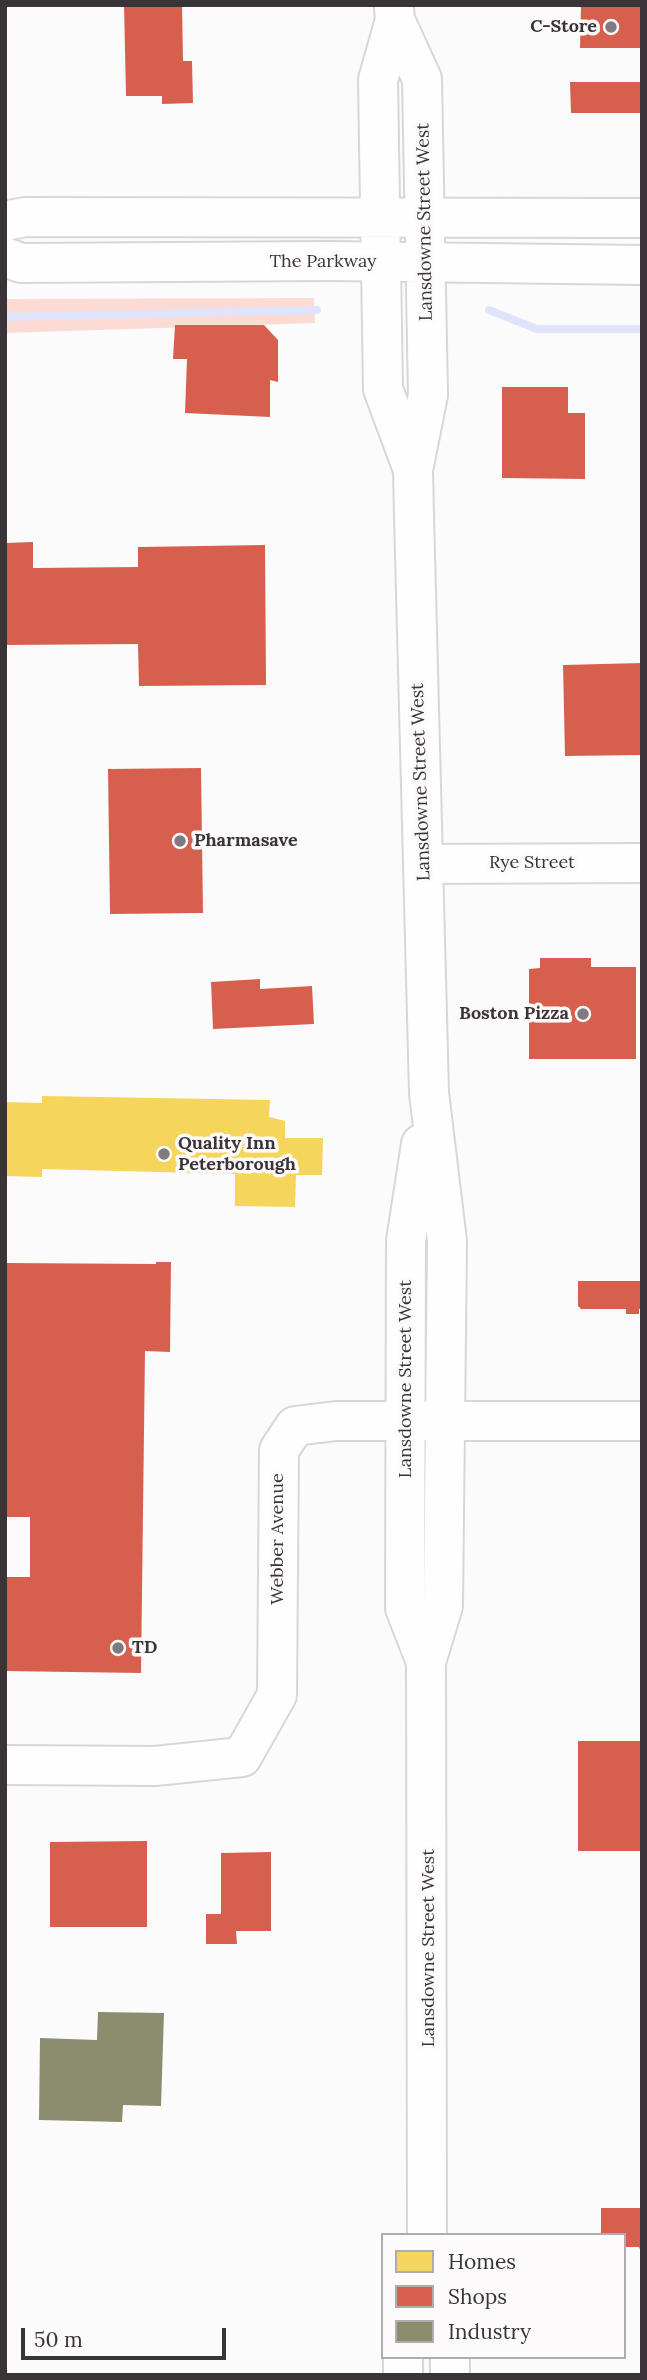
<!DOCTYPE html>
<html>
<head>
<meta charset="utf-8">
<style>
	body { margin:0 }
	#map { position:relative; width:647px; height:2380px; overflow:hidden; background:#fcfbfc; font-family:Lora,serif }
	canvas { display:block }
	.frame { position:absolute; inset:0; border:7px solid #3a3438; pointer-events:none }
	.legend { position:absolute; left:381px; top:2233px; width:245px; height:126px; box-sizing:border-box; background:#fdfafc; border:2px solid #afabae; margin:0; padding:9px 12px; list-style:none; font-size:21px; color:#3a3438 }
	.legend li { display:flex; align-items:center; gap:14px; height:35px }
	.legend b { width:35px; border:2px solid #afabae }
	.scale { position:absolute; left:21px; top:2328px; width:205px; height:32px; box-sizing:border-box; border:4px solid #3a3438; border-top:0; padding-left:9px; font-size:21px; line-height:24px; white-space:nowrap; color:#3a3438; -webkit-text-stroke:5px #fdfafc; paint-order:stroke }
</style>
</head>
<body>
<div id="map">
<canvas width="647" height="2380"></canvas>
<div class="frame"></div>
<ul class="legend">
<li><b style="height:19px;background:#f6d55c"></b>Homes</li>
<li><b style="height:19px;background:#d6604d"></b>Shops</li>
<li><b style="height:19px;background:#8c8c6e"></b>Industry</li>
</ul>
<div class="scale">50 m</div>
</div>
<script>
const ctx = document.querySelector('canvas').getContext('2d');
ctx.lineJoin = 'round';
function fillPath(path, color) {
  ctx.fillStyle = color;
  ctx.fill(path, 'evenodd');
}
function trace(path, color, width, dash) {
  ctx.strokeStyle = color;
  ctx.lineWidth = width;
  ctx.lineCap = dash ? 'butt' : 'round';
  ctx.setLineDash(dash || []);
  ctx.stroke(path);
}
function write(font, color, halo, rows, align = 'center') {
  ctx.font = font + ' Lora,serif';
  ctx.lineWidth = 7;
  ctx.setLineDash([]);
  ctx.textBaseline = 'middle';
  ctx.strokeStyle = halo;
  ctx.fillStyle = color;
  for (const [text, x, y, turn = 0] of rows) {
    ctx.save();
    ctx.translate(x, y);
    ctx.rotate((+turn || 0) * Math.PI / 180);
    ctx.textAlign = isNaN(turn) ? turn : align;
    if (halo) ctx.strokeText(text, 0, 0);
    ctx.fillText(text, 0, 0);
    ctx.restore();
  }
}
const green = new Path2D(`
	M314,298l1,25 -310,10v-34z`);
const homes = new Path2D(`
	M42,1096l228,4 -1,17 16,4v17h38l-1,37h-26l-1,32 -60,-1v-32l-193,-5v8l-37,-1v-74l37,1z`);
const shops = new Path2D(`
	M124,5h58l1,56h9l1,42 -31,1v-8h-36z
	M581,5h61v43h-62z
	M570,82h72v31h-71z
	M175,325h89l14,15v42l-8,-2v37l-85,-4 2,-54h-14z
	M502,387h66v26h17v66l-83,-1z
	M33,542v26l105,-1v-20l127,-2 1,140 -127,1 -1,-42 -133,1v-102z
	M642,663v92l-77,1 -2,-91z
	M201,768l2,145 -93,1 -2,-145z
	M540,958h51v9h45v92h-107v-90l11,-1z
	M260,979v10l52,-3 2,38 -101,5 -2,-47z
	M156,1262h15l-1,90 -25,-1 -4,322 -136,-2v-94h25v-60h-25v-254l151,1z
	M578,1281h64v28h-3v5h-13v-5h-45l-3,-3z
	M578,1741h64v110h-64z
	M147,1841v86h-97v-85z
	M271,1852v79h-35l1,13h-31v-30h15v-61z
	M601,2208h41v46l-3,-7h-15v-12h-23z`);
const industry = new Path2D(`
	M98,2012l66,1 -3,93 -38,-1 -1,17 -83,-2 1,-82 57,2z`);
const stream = new Path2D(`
	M489,310l48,19h105
	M5,317l312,-7`);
const minor = new Path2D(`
	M423,864l219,-1
	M5,1765l150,1 87,-9 35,-62 2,-245 16,-24 41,-5h306`);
const major = new Path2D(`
	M394,8l1,12 -17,60 5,309 30,81
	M395,20l27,59 6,316 -15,75 1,46 15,577 18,148 -4,365 -17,56 1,573
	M5,221l20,-4 617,1
	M5,257l16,6 307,-2 314,4
	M421,1144l-15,97 -1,367 21,54
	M403,2357v18
	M450,2375v-18`);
const markers = [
	[611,27,7,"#7e7a7d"],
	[180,841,7,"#7e7a7d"],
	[583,1014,7,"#7e7a7d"],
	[164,1154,7,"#7e7a7d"],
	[118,1648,7,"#7e7a7d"]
];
const poiNames = [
	["C-Store",597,27,"right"],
	["Pharmasave",194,841],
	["Boston Pizza",569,1014,"right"],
	["Quality Inn",178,1144],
	["Peterborough",178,1165],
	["TD",132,1648]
];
const streetNames = [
	["Lansdowne Street West",425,222,-91],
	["The Parkway",323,262],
	["Lansdowne Street West",421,782,-92],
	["Rye Street",532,863],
	["Lansdowne Street West",406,1379,-90],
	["Webber Avenue",278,1539,-90],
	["Lansdowne Street West",429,1948,-90]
];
fillPath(green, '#fbdbd4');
fillPath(homes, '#f6d55c');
fillPath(shops, '#d6604d');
fillPath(industry, '#8c8c6e');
trace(stream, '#dfe4fb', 8);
trace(minor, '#d9d6d8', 42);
trace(major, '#d9d6d8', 42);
trace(minor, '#fffeff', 38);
trace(major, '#fffeff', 38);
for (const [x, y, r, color] of markers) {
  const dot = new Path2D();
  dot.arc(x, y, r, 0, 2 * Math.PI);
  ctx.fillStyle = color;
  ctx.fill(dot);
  trace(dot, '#fdfafc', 2.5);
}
write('bold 18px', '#3a3438', '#fdfafc', poiNames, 'left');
write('18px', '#3a3438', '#fdfafc', streetNames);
</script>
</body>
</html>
